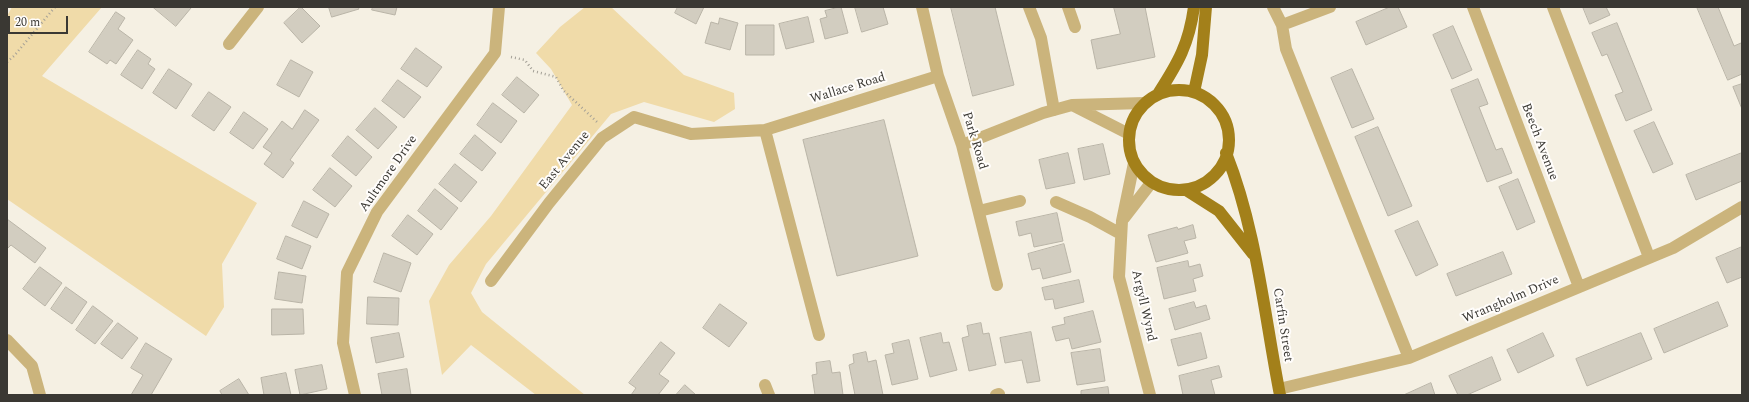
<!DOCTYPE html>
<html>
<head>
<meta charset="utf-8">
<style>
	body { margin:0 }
	#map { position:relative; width:1749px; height:402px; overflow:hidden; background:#f5f0e3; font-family:Spectral,serif }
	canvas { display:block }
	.frame { position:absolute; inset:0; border:8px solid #3a3833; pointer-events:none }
	.scale { position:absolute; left:8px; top:16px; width:60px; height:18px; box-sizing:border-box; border:2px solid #3a3833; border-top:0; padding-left:5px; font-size:12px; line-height:14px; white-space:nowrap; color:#3a3833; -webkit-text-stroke:3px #fffdfb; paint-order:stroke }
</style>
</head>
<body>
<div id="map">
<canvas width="1749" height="402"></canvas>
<div class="frame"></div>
<div class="scale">20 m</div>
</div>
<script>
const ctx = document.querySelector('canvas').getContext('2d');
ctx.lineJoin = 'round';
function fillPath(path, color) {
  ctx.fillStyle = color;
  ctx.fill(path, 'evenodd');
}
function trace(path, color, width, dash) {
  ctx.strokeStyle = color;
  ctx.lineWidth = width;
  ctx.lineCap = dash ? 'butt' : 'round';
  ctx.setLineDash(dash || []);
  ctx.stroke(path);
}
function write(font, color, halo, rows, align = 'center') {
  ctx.font = font + ' Spectral,serif';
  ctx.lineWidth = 4;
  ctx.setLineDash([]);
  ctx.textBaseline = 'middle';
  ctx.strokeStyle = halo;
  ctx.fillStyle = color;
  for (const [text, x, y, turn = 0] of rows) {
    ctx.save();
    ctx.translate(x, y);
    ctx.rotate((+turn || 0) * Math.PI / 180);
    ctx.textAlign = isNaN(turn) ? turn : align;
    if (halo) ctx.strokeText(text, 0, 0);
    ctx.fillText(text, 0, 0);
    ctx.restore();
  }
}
const green = new Path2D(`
	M12,7h90l-60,69 215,127 -35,61 2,43 -18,29 -199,-137v-183z
	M585,7h26l73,68 50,18 1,16 -21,13 -70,-20 -33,12 -125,150 -15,29 11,19 103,83h-49l-65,-50 -29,30 -13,-74 20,-36 42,-49 81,-111 -21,-36 -15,-16 24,-26z`);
const building = new Path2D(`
	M153,7h36l2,1 -15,18z
	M301,7l19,19 -18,17 -18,-20z
	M329,7h29l1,2 -27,8z
	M373,7h24l-2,8 -23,-5z
	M678,7h26l-8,17 -21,-11z
	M841,7l7,26 -23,6 -5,-20 7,-2 -2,-6z
	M855,7h28l5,17 -26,8z
	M951,7h44l19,78 -41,11z
	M1114,7h31l10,50 -58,12 -6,-29 29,-6z
	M1390,7h8l9,20 -41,18 -10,-23z
	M1583,7h23l4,8 -20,9z
	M1697,7h21l16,39 7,-3 1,2v29l-14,6z
	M116,12l9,6 -7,11 15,11 -17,24 -6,-4 -3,4 -18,-12z
	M808,17l6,25 -28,7 -7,-25z
	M720,18l18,5 -8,27 -25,-7 6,-21 7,2z
	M1617,23l35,87 -26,11 -11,-26 8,-3 -16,-38 -5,2 -10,-23z
	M746,25h28v30h-28z
	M1453,26l19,44 -20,9 -19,-44z
	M416,48l26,19 -15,20 -26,-18z
	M138,50l13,9 -3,5 7,5 -13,20 -21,-14z
	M291,60l22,12 -14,25 -22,-12z
	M169,69l23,15 -16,25 -23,-16z
	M1352,69l22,50 -22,9 -21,-50z
	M517,77l22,18 -15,18 -22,-18z
	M1478,79l10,25 -9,3 17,43 6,-2 10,25 -25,9 -36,-92z
	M398,80l23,17 -17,21 -22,-17z
	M1742,84v25l-9,-22z
	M209,92l22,15 -17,24 -22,-15z
	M493,103l24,18 -16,22 -24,-18z
	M375,108l22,19 -19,22 -22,-19z
	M305,110l14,10 -29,40 4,3 -11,15 -19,-14 8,-11 -9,-6 19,-26 10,8z
	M244,112l24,17 -15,20 -23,-16z
	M884,120l34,136 -81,20 -34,-136z
	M1654,122l19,42 -20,9 -19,-42z
	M1378,127l34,79 -24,10 -33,-79z
	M475,135l21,18 -14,18 -22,-17z
	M348,136l24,21 -16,19 -24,-20z
	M1103,144l7,30 -26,6 -6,-31z
	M1068,153l7,30 -29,6 -7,-29z
	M1742,153v28l-46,19 -10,-25z
	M455,164l22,18 -16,20 -22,-18z
	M330,168l22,18 -17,21 -22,-17z
	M1518,179l17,43 -18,8 -18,-43z
	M435,189l23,19 -17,22 -23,-19z
	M304,201l25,13 -12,24 -25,-12z
	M1057,213l6,28 -29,6 -3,-14 -12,3 -3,-14z
	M408,215l25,19 -16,21 -25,-19z
	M7,219l39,29 -11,15 -24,-18 -4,4z
	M1418,221l20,44 -22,11 -21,-45z
	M1193,225l3,13 -12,3 4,12 -32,9 -8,-27 29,-8 1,2z
	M286,236l25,10 -9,23 -25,-10z
	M1064,244l7,28 -28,7 -3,-11 -8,2 -4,-16z
	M1742,247v30l-15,6 -11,-25z
	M1503,252l9,22 -56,22 -9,-22z
	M384,253l27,10 -10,29 -27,-10z
	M1188,261l1,6 11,-3 3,12 -10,3 3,12 -32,8 -7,-31z
	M40,267l22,16 -17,23 -22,-17z
	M279,272l27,4 -4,27 -27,-4z
	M1079,280l5,22 -29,7 -2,-10 -8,1 -3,-12z
	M66,287l21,15 -15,22 -21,-15z
	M368,297l31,1 -1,27 -31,-1z
	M1194,302l2,6 10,-3 4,14 -35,11 -6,-21z
	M1718,302l10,24 -64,27 -10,-24z
	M720,304l27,19 -18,24 -26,-19z
	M93,306l20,15 -18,23 -19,-14z
	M272,309h31l1,25 -32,1z
	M1093,311l8,31 -29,7 -3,-11 -13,3 -4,-14 13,-3 -1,-6z
	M118,323l20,15 -16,21 -21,-15z
	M981,323l2,11 6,-1 7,32 -27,6 -7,-33 7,-2 -2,-10z
	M1031,332l9,49 -13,2 -5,-23 -17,3 -5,-25z
	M399,333l5,24 -28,6 -5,-25z
	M941,333l2,10 6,-1 8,28 -27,7 -10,-39z
	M1201,333l6,25 -29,8 -7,-26z
	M1543,333l11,23 -36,17 -11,-23z
	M1641,333l11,26 -65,27 -11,-27z
	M909,340l9,39 -26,6 -7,-30 9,-2 -2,-9z
	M661,342l14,11 -16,21 10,7 -11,14h-27l5,-7 -7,-5z
	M146,343l26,16 -21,36h-20l12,-20 -12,-7z
	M1100,349l5,32 -28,4 -6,-32z
	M866,352l2,10 8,-2 7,35h-28l-6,-30 5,-2 -1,-8z
	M1492,357l9,23 -34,15h-9l-9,-19z
	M830,361l2,12 8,-1 3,23h-28l-3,-20 5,-1 -1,-11z
	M322,365l5,24 -27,6 -5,-25z
	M1219,366l3,11 -11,3 4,15h-32l-4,-19z
	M407,369l4,26h-29l-4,-21z
	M286,373l5,22h-27l-3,-17z
	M239,379l10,16h-27l-2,-4z
	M1431,383l4,12h-31z
	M685,385l11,10h-20z
	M1108,387l1,8h-28v-4z`);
const path = new Path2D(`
	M511,57l14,3 8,11 23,6 7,13 34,32
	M7,62l7,-6 41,-49`);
const minor = new Path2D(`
	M922,7l16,69 24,69 35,140
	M1029,7l12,31 13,72
	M1068,7l7,20
	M1273,7l9,18 4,24 123,309
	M1473,7l106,280
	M1553,7l96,250
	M1282,25l48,-18
	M229,44l29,-37
	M1072,105l57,29
	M765,130l54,205
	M962,145l81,-32 29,-8 73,-2
	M1134,163l-12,58 -3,56 31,118
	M1056,202l34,15 31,17
	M979,211l41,-10
	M1124,218l27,-35
	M491,281l58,-78 53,-65 32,-21 57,17 74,-4 173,-54
	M7,340l25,26 8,29
	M765,385l4,10
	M1279,389l130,-31 264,-110 69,-41
	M355,395l-12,-52 4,-70 30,-61 118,-159 4,-46
	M996,395l3,-1`);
const major = new Path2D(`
	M1129 140a50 50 0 1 1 100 0a50 50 0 1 1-100 0Z
	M1194,92l8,-37 4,-48
	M1158,94c20,-31 31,-50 36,-87
	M1226,153c31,78 38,161 54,242
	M1186,190l33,21 34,43`);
const streetNames = [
	["Wallace Road",848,89,-17],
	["Park Road",974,141,73],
	["Beech Avenue",1539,142,69],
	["East Avenue",565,161,-51],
	["Aultmore Drive",389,174,-55],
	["Wrangholm Drive",1511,300,-23],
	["Argyll Wynd",1143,306,77],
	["Carfin Street",1282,325,81]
];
fillPath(green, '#f0dba9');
fillPath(building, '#d2cdc0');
trace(building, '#b9b4a7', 1);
trace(path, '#a39f96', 2.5, [1, 3]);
trace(minor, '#cbb47c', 12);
trace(major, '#a3801a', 12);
write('13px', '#3a3833', '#fffdfb', streetNames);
</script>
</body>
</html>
